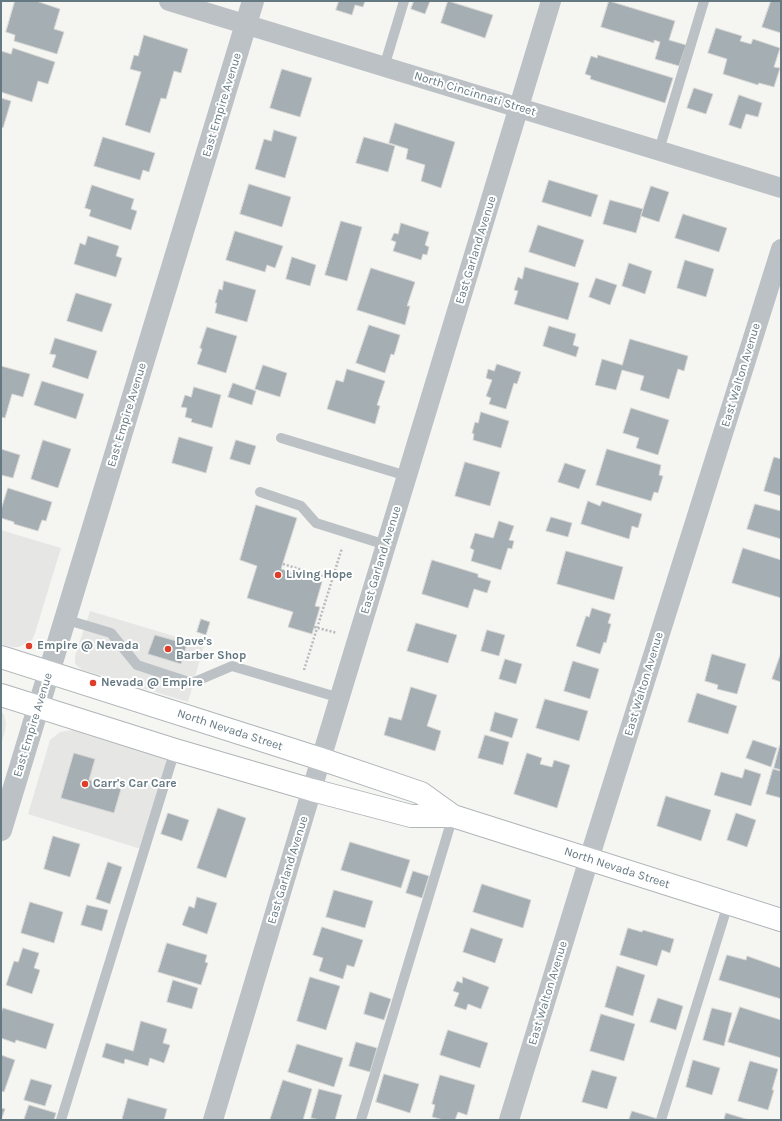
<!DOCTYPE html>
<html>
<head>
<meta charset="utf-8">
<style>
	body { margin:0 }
	#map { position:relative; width:782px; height:1121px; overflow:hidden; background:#f5f5f2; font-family:Karla,sans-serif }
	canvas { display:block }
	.frame { position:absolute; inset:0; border:2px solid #657982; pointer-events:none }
</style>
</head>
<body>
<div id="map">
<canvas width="782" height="1121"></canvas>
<div class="frame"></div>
</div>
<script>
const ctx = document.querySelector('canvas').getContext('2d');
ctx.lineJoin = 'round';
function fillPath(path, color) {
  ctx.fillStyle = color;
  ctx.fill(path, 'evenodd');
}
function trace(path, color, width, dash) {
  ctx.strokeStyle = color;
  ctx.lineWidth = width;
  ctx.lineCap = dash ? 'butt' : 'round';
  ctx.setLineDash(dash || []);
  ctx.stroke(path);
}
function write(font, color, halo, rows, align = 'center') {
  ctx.font = font + ' Karla,sans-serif';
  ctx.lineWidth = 4;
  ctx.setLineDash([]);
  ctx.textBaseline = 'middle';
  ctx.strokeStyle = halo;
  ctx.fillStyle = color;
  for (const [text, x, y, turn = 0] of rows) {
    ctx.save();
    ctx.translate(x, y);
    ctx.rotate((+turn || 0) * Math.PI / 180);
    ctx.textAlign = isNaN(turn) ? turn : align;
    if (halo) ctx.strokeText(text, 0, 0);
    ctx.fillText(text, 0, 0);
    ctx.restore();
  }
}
const built = new Path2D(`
	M1,530l60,18 -26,85 -3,7 -13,7h-7l-11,-3z
	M90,611l114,34 -16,57 -105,-32 -6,-4 -2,-3v-7z
	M1,711l3,4 2,8 -1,8 -4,14z
	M73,730l96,30 -28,89 -113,-35 22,-74 10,-8z`);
const building = new Path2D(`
	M15,1h21l24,8 -6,20 10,3 -7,22 -43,-13 1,-6 -9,-3z
	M339,1h26l-2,6 -8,-2 -3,10 -16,-5z
	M414,1h16l-5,13 -14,-5z
	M448,1l45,14 -8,23 -44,-15z
	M609,1l66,20 -6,19 17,5 -7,21 -24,-7 5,-17 -6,-2v3l-53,-16z
	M771,1h10v32l-19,-6z
	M716,28l26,8 -2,5 11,3 2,-5 27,9 -6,19 6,1 -6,19 -15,-4 -1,2 -35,-11 4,-15 -19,-6z
	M144,35l44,14 -7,24 -7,-2 -8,28 -5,-1 -11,35 -25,-8 16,-53 -11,-3 4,-14 4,1z
	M13,48l42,14 -7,22 -10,-3 -6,21 -31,-10v-41l10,3z
	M598,55l75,23 -8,25 -75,-24 1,-3 -6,-2 6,-18 6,2z
	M282,69l30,9 -12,39 -30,-9z
	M694,88l19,6 -7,20 -19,-6z
	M739,95l23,8 -4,14 -12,-3 -5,15 -12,-4z
	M1,98l10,3 -8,27 -2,-1z
	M395,123l60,19 -14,46 -20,-7 4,-16 -19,-6 2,-10 -19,-6z
	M274,130l23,7 -12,41 -30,-9 9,-30 7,2z
	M103,137l52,16 -6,19 -6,-2 -3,10 -46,-14z
	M364,137l31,9 -7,26 -32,-9z
	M549,180l49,15 -7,22 -49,-15z
	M249,184l42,13 -9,30 -42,-13z
	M92,185l42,14 -3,10 6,2 -6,19 -42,-14 2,-6 -6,-2z
	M651,186l18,6 -10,30 -18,-6z
	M610,200l33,9 -7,24 -33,-9z
	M683,214l44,14 -8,24 -44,-14z
	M341,221l21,6 -15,54 -22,-6z
	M401,223l28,9 -4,13 4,2 -2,8 -4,-1 -2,6 -28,-9 3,-9 -5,-2 3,-7 4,1z
	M538,225l46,15 -9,27 -46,-15z
	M235,231l48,15 -8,22 -8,-3 -2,7 -39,-12z
	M88,236l31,10 -3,10 6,2 -6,19 -42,-13 6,-21 5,2z
	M292,257l24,8 -6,21 -24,-7z
	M685,260l29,9 -8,28 -29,-9z
	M629,263l23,8 -7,23 -23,-8z
	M525,267l54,16 -11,37 -54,-16 4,-13 -4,-1 4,-13 4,2z
	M371,268l44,14 -8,24h3l-5,19 -48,-15z
	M596,278l21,7 -7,20 -21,-8z
	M224,281l32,9 -9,32 -32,-9 2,-10h-2l4,-14 3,1z
	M76,293l36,11 -10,28 -35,-11z
	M369,325l31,10 -6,20 -3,-1 -6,19 -29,-10z
	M549,326l27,8 -3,11 6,2 -3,10 -33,-11z
	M207,327l30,9 -11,37 -29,-9 5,-15 -2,-1z
	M55,338l42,13 -9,28 -36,-12 4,-12 -6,-1z
	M630,339l58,17 -4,15 -6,-2 -9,30 -29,-9 4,-14 -22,-6 -6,20 -21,-5 7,-26 20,6z
	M497,364l24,8 -4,12 -3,-1 -8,26 -17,-5 2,-6 -5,-2 6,-16 -6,-2 2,-9 6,2z
	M263,365l24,8 -7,24 -25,-8z
	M1,366l29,8 -7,23 -11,-3 -7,24 -4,-1z
	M347,369l38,12 -8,24 3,1 -5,18 -48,-15 9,-29 7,2z
	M42,381l42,13 -8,25 -42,-14z
	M233,383l23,8 -4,14 -24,-8z
	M194,387l27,8 -9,33 -21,-6 1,-3 -7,-2 2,-9 -6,-1 4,-12 6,2z
	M631,408l38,12 -11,35 -22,-7 3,-10 -16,-5z
	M481,412l28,9 -8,27 -28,-8 1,-6 -2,-1 3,-11 3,1z
	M179,437l34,10 -7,26 -34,-10z
	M43,440l28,9 -13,39 -27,-9z
	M236,440l20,6 -6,19 -20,-6z
	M1,449l19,6 -7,23 -12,-3z
	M607,449l54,16 -2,10 4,1 -5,17 -4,-1 -3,9 -55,-16z
	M774,457l7,2v37l-17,-5z
	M465,462l35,10 -10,34 -35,-10z
	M565,463l21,7 -7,19 -21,-7z
	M8,488l44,14 -6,19 -4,-1 -4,11 -24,-7v-2l-13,-4v-8z
	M588,501l12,5 2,-5 40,13 -4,14 -6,-2 -3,13 -48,-15z
	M755,504l26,7v28l-34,-10z
	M256,505l41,13 -16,51 41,13 -7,24 5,1 -8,27 -24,-7 5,-15 -46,-14 10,-32 -17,-6z
	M551,517l21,6 -4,14 -22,-6z
	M499,521l15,5 -5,14 5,1 -2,8 -4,-1 -7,22 -30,-9 3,-11 -4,-2 5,-15 18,5z
	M743,548l38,12v38l-49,-15z
	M566,551l57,16 -9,33 -57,-16z
	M432,560l46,14v3l13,4 -4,12 -13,-4 -6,19 -46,-14z
	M592,608l19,6 -3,9 3,1 -5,19 -2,-1 -4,12 -24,-8 10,-30 3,1z
	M201,619l9,3 -4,13 -9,-3z
	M416,623l41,12 -9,28 -41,-12z
	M487,630l18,5 -6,21 -18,-5z
	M155,635l32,9 -6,20 -33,-10z
	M781,653v29l-9,-3z
	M712,654l34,10 -9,30 -20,-5 1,-4 -13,-4z
	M505,659l17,5 -6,20 -17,-5z
	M573,661l26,8 -9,30 -26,-8z
	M411,687l26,8 -10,31 14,5 -6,20 -51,-16 5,-18 12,3z
	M697,693l40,13 -9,28 -40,-12z
	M545,699l43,12 -9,30 -43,-13z
	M495,712l23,7 -6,19 -22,-7z
	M485,735l24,7 -6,23 -25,-7z
	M753,740l24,8 -6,19 -25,-9z
	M780,745h1v25l-7,-2z
	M74,753l21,6 -6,21 32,9 -7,24 -53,-15z
	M527,753l15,5 -2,6 12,3 2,-7 16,5 -13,43 -43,-14z
	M745,769l16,5 -10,32 -37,-11 7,-23 21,6z
	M773,769l8,2v27l-15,-4z
	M666,796l45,14 -10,31 -44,-15z
	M218,808l28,10 -20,60 -29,-10z
	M168,813l21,7 -7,21 -21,-7z
	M736,813l20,7 -9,27 -20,-7z
	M53,836l27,8 -10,33 -26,-8z
	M350,842l60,18 -9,28 -60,-18z
	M108,862l14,5 -12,37 -14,-5z
	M413,871l16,5 -7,22 -16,-5z
	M482,884l49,16 -8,28 -50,-16z
	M334,890l39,11 -8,27 -39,-11z
	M197,897l20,6 -10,31 -25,-9 7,-19 5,2z
	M30,902l33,10 -9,31 -33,-10z
	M87,905l21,5 -6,21 -21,-6z
	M322,927l41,13 -9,27 -7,-2 -4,14 -24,-8 4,-13 -10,-3z
	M471,928l32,11 -8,24 -32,-11z
	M628,928l14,4 1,-2 31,9 -4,14 -8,-3 -5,16 -37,-11z
	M167,943l40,12 -2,7 3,1 -7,22 -43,-13z
	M23,948l16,5 -5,15 6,2 -8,24 -26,-9 8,-24 4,1z
	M727,955l19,5 1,-4 34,12v31l-62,-19z
	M617,966l28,9 -12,41 -28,-9z
	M310,977l30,9 -14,44 -29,-9z
	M463,977l26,10 -8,22 -13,-5 -2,6 -12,-4 5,-13 -6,-2 4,-10 5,2z
	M173,980l25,8 -6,21 -25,-7z
	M370,992l21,7 -7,21 -20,-6z
	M658,998l25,8 -7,24 -26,-8z
	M740,1007l41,13v38l-53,-16z
	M3,1008l51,16 -8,25 -30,-9 -1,3 -14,-5v-24z
	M712,1008l20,5 -8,33 -21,-6z
	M601,1014l34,10 -11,37 -34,-10z
	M141,1021l26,8 -4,14 7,2 -6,18 -14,-5 -2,8 -23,-7 -1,5 -22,-7 4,-14 27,8z
	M448,1030l40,13 -8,25 -40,-13z
	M356,1042l21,6 -7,24 -21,-6z
	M297,1044l46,14 -9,29 -46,-15z
	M1,1055l14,5 -11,32 -3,-1z
	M693,1060l27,8 -8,27 -26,-8z
	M750,1061l28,8 -6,21h2l-6,20 -30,-9z
	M592,1070l25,7 -10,32 -25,-7z
	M384,1074l35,10 -9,29 -34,-11z
	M440,1075l35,10 -8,30 -9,-3 -3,8h-11l-12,-3 3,-12 -3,-1z
	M31,1079l21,6 -7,21 -21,-6z
	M283,1080l29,9 -9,31h-33z
	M319,1089l23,6 -7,25h-15l-9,-2z
	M128,1098l39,11 -3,11h-42z
	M29,1105l27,8 -2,7h-30z
	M1,1108l4,1 -4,11z
	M632,1111l26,8 -1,1h-28z
	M726,1113l23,7h-25z`);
const path = new Path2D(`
	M283,564l49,15
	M314,627l23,6
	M304,670l38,-122`);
const service = new Path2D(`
	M384,67l20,-66
	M659,150l45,-149
	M281,438l126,38
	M260,492l41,14 15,17 70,22
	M64,619l47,14 26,32 55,18 40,-17 108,32
	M61,1120l114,-370
	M361,1120l92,-304
	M661,1120l67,-216`);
const minor = new Path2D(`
	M169,1l612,187
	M213,1120l108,-361 230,-758
	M509,1120l80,-261 192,-610`);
const tertiary = new Path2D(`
	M1,830l252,-829`);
const primary = new Path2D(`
	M1,657l320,102 100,34 32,23
	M1,695l174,55 137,40 99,26h42l328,104`);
const markers = [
	[278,575,4,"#dd3d29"],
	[29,646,4,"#dd3d29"],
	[168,649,4,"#dd3d29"],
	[93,683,4,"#dd3d29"],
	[85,784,4,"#dd3d29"]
];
const streetNames = [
	["North Cincinnati Street",475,94,17],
	["East Empire Avenue",222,105,-73],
	["East Garland Avenue",476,250,-73],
	["East Walton Avenue",741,375,-73],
	["East Empire Avenue",127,415,-73],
	["East Garland Avenue",381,560,-73],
	["East Walton Avenue",644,684,-73],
	["East Empire Avenue",33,725,-73],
	["North Nevada Street",230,730,18],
	["North Nevada Street",617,868,18],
	["East Garland Avenue",288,870,-73],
	["East Walton Avenue",548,993,-73]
];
const poiNames = [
	["Living Hope",286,575],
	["Dave's",176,642],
	["Barber Shop",176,656],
	["Empire @ Nevada",37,646],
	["Nevada @ Empire",101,683],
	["Carr's Car Care",93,784]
];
fillPath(built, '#e6e6e5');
fillPath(building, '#a5afb3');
trace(building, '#d7d6d4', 1);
trace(primary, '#afb5b8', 24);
trace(path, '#b8bbbd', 2.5, [2, 2]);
trace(service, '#bbc1c4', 10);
trace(minor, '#bbc1c4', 20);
trace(tertiary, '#bbc1c4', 22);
trace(primary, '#fff', 22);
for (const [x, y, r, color] of markers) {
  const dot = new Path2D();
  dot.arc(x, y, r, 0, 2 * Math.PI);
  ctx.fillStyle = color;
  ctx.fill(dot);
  trace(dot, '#fff', 1.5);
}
write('12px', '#657982', '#fff', streetNames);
write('bold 12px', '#657982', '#fff', poiNames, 'left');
</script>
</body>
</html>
